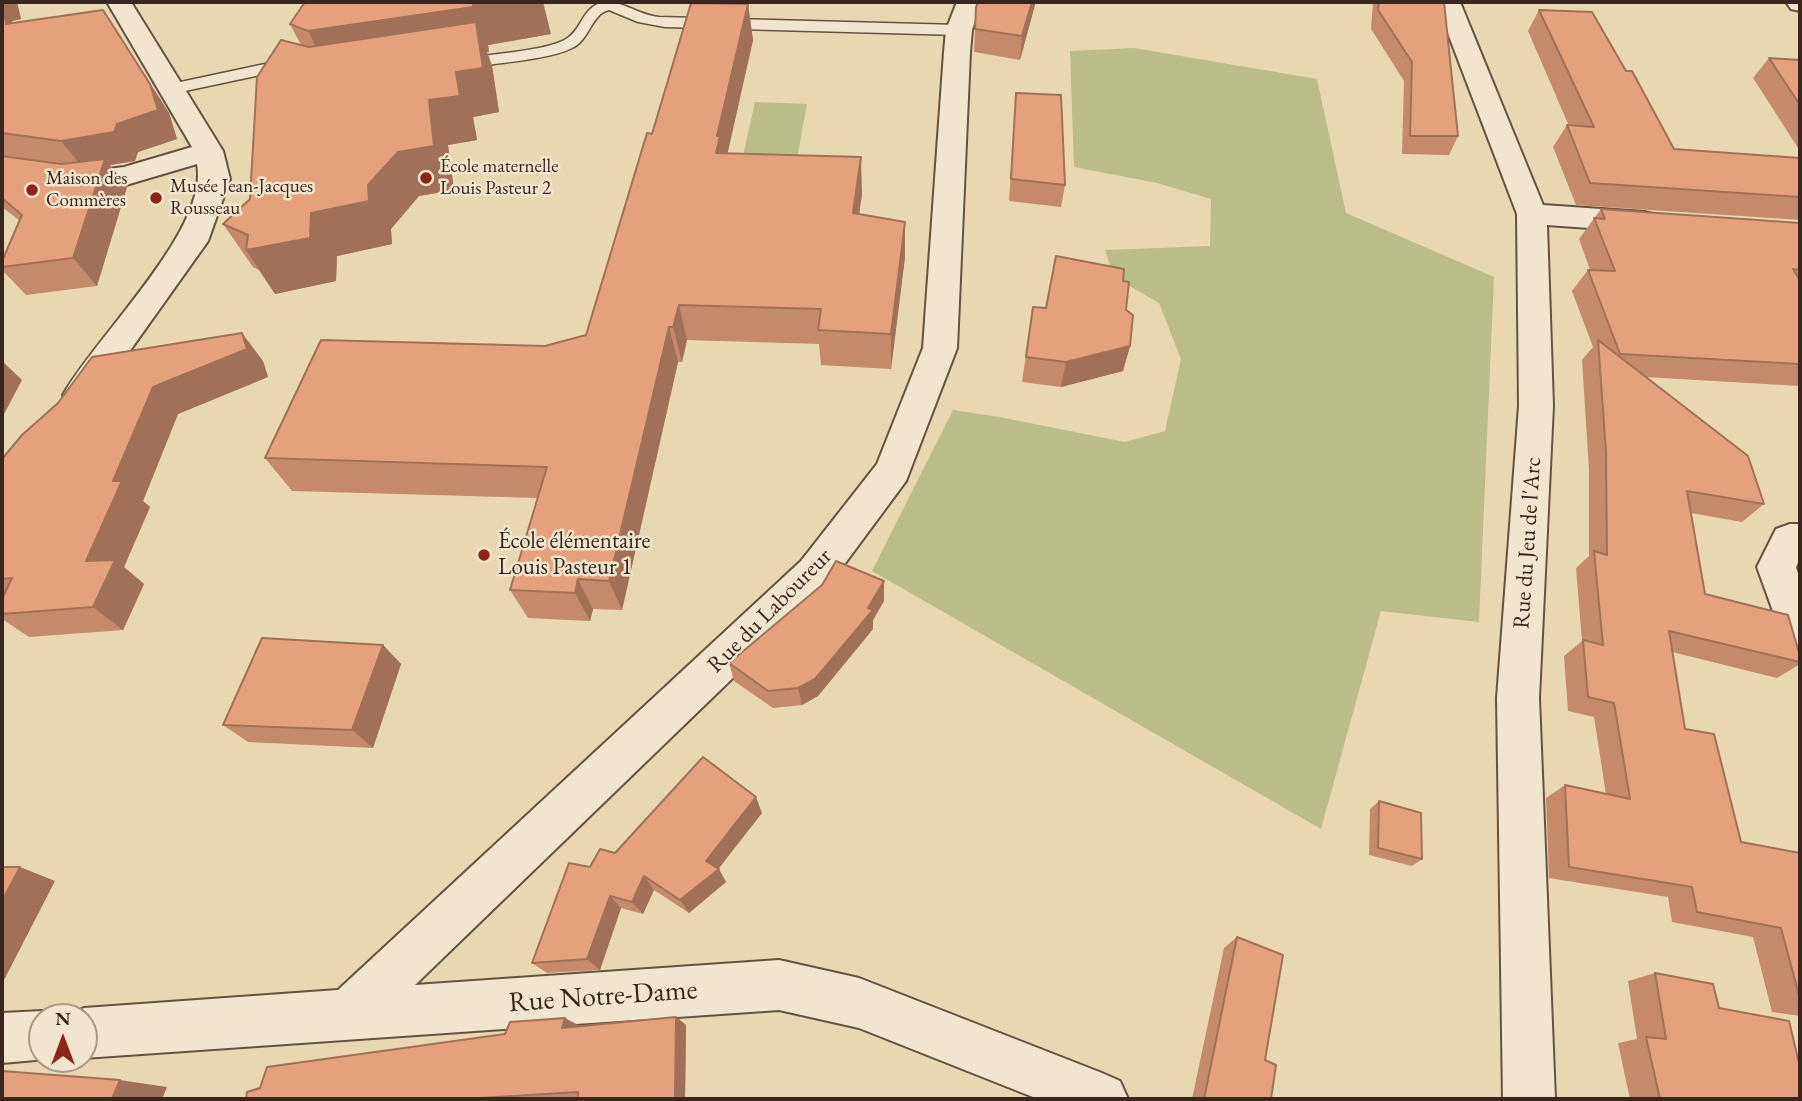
<!DOCTYPE html>
<html>
<head>
<meta charset="utf-8">
<style>
	body { margin:0 }
	#map { position:relative; width:1802px; height:1101px; overflow:hidden; background:#e9d7b2; font-family:"EB Garamond",serif }
	canvas { display:block }
	.frame { position:absolute; inset:0; border:4px solid #39261e; pointer-events:none }
	.north { position:absolute; left:28px; top:1003px; width:70px; height:70px; box-sizing:border-box; background:#f1e5cd; border:2px solid #a79987; border-radius:50%; rotate:0deg; font-size:19px; font-weight:700; line-height:28px; text-align:center; color:#39261e }
	.north::after { content:''; display:block; margin:auto; width:24px; height:32px; background:#8f2418; clip-path:polygon(50% 0,100% 100%,50% 72%,0 100%) }
</style>
</head>
<body>
<div id="map">
<canvas width="1802" height="1101"></canvas>
<div class="frame"></div>
<div class="north">N</div>
</div>
<script>
const ctx = document.querySelector('canvas').getContext('2d');
ctx.lineJoin = 'round';
function fillPath(path, color) {
  ctx.fillStyle = color;
  ctx.fill(path, 'evenodd');
}
function trace(path, color, width, dash) {
  ctx.strokeStyle = color;
  ctx.lineWidth = width;
  ctx.lineCap = dash ? 'butt' : 'round';
  ctx.setLineDash(dash || []);
  ctx.stroke(path);
}
function write(font, color, halo, rows, align = 'center') {
  ctx.font = font + ' "EB Garamond",serif';
  ctx.lineWidth = 5;
  ctx.setLineDash([]);
  ctx.textBaseline = 'middle';
  ctx.strokeStyle = halo;
  ctx.fillStyle = color;
  for (const [text, x, y, turn = 0] of rows) {
    ctx.save();
    ctx.translate(x, y);
    ctx.rotate((+turn || 0) * Math.PI / 180);
    ctx.textAlign = isNaN(turn) ? turn : align;
    if (halo) ctx.strokeText(text, 0, 0);
    ctx.fillText(text, 0, 0);
    ctx.restore();
  }
}
const green = new Path2D(`
	M1134,48l183,31 29,134 148,64 -15,345 -98,-11 -60,218 -449,-258 81,-161 46,7 126,25 40,-11 16,-72 -22,-56 -45,-26 -9,-27 105,-4 1,-47 -54,-16 -83,-16 -4,-116z
	M755,102l52,2 -13,71 -55,-2z`);
const lane = new Path2D(`
	M603,2c21,-1 36,13 56,15l300,8 8,5 -8,5 -294,-8 -27,-5 -29,-12c-18,4 -19,30 -37,38 -22,12 -86,16 -114,21l-8,-5 8,-5c25,-4 89,-8 108,-20 17,-10 15,-31 37,-37z
	M279,61l18,3 2,3 -8,5 -12,-1 -108,23 -8,-5 8,-5z`);
const street = new Path2D(`
	M107,2h24l92,149 7,28 -22,62 -116,163 -12,4 -12,-4 -5,-9c32,-58 147,-166 134,-231l-71,21 -42,5 -82,-11v-18l82,11 40,-5 68,-20z
	M957,2h24l-9,28 -2,22 -13,296 -51,133 -77,104 -414,400 364,-25 80,18 243,95 18,8 8,18h-90l-179,-71 -80,-18 -695,48v-41h-19l19,-9 254,-18 463,-429 76,-97 46,-116 21,-296 2,-22z
	M1436,2h24l83,203 102,7 11,3 4,7 -4,7 -11,3 -98,-7 6,181 -14,292 16,401h-52l-6,-401 22,-292 -2,-192z
	M1786,2h14v9l-9,-2z
	M1790,524h10v34l-4,9 4,13v72l-14,-5 -29,-80 19,-38z
	M42,1011l15,6h-15v42h5l-45,4v-50z`);
const wall = new Path2D(`
	M2,2h15l4,17 -9,2 1,2 90,-13 66,103 8,26 -39,13 -3,9 -25,4 17,22 -30,99 -71,9 -24,-25v-9l18,-40 -18,-14z
	M1373,2h71l14,134 -9,19 -47,-1 2,-73 -33,-52z
	M748,4l5,36 -26,114 135,40 -3,20 46,43 -14,112 -70,-4 -2,-21 -132,-4 -5,22h-4l-56,248 -29,-1 -3,12 -62,-3 -18,-28 28,-92 -246,-7 -27,-33 280,-112 41,-11 66,-201z
	M1035,5l-15,55 -46,-8 2,-45z
	M1539,10l87,61 48,78 126,9v62l-224,-15 -23,-58 14,-22 2,1 -41,-95z
	M290,24l261,10 -63,11 1,7h-2l5,14 7,46 -26,5 4,23 -29,5 6,45 -35,6 -28,33 1,15 -55,12 -1,25 -61,13 -16,-24 -6,-3 -30,-43 27,-25 51,-154z
	M1769,58l31,2v91l-47,-73z
	M1016,93l49,92 -4,22 -52,-6z
	M1601,209l199,14v163l-155,-9 119,127 -22,18 -51,-9 14,81 95,62v8l-23,14 -105,-26 13,77 56,113 59,11v163l-28,-4 -19,-75 -81,-15 -4,-25 -119,-19 -3,-80 19,-13 41,9 -12,-77 -26,-6 -4,-55 18,-15 -6,-73 13,-12v-86l-7,-110 11,-13 -21,-56 16,-21h2l-11,-31z
	M1123,281l7,65 -7,25 -62,16 -39,-5 11,-75 13,1z
	M263,361l5,16 -90,37 -35,87 7,6 -26,60 20,17 -21,46 -94,7 -27,-18v-160z
	M884,581v20l-11,19v9l-55,67 -16,9 -29,3 -39,-27 -5,-18z
	M383,645l18,19 -28,84 -125,-6 -25,-17z
	M1379,801l43,58 -10,7 -43,-11 1,-46z
	M762,813l-44,55 8,14 -37,31 -35,-23 -11,24 -22,-6 -21,62 -53,3 -15,-10 58,-96 25,-14z
	M1237,937l28,123 6,39h-79l32,-151z
	M1655,973l64,35 81,91h-170l-12,-56 19,-4 -9,-58z
	M676,1017l10,8 -1,74h-107v-1l-20,1h-312l334,-73z`);
const shadedWall = new Path2D(`
	M2,2h15l4,17 -9,2 13,18 -23,-15z
	M473,2h70l8,32 -63,11 1,7h-2l5,14 7,46 -26,5 4,23 -29,5 6,45 -35,6 -28,33 1,15 -55,12 -1,25 -61,13 -29,-44 65,-37 57,-28 61,-85 -98,-24 -23,-45z
	M1032,2h4l-1,3 -15,55 2,-24z
	M748,4l5,36 -28,125 -9,-12 1,-17z
	M103,10l66,103 8,26 -39,13 -3,9 -25,4 17,22 -30,99 -24,-28 11,-89 -23,-28 56,-17z
	M861,157l1,37 -8,55 -1,-36z
	M905,222v35l-14,112v-35z
	M679,305l8,35 -5,22 -9,-35z
	M669,327l9,35 -56,248 -13,-29z
	M242,333l21,28 5,16 -90,37 -35,87 7,6 -26,60 20,17 -21,46 -30,-23 -7,-46 27,-80 40,-94z
	M1130,346l-7,25 -62,16 5,-25z
	M2,361l20,19 -20,38z
	M578,579l15,30 -3,12 -15,-28z
	M884,581v20l-11,19v9l-55,67 -16,9 -4,-17 70,-80z
	M383,645l18,19 -28,84 -21,-18z
	M756,797l6,16 -46,59 3,-3 7,13 -37,31 -9,-13 26,-39z
	M20,867l35,14 -53,103v-83z
	M644,876l10,14 -11,24 -11,-12z
	M610,896l11,12 -21,62 -13,-11z
	M676,1017l10,8 -1,74h-10z
	M565,1018l15,8 -18,2z
	M120,1080l47,7 -5,12h-50z`);
const building = new Path2D(`
	M305,2h168v5l-165,24 -18,-7z
	M978,2h54l-10,34 -47,-7 1,-22z
	M1379,2h65l14,134h-48l2,-74 -34,-52z
	M691,3l57,1 -31,132h3l-4,17 145,4 -8,56 52,9 -14,112 -73,-4 3,-21 -142,-4 -6,22h-4l-60,254 -31,-2 -3,14 -65,-3 37,-123 -282,-9 56,-118 224,6 41,-11 61,-202 5,1z
	M103,10l47,74 8,26 -41,14 -3,8 -53,9 -59,-8v-122h2l2,13z
	M1539,10l53,2 34,59h6l42,78 126,9v39l-210,-14 -23,-58 27,2z
	M476,22l7,46 -27,4 4,24 -31,4 5,46 -36,6 -30,33 1,16 -58,12 -1,25 -64,12 2,-15 -25,-11 27,-25 7,-122 24,-37 28,7z
	M1769,58l31,2v45z
	M1016,93l45,2 4,90 -54,-6z
	M2,156l59,8 44,-5 -32,99 -71,9v-6l20,-46 -20,-17z
	M1601,209l199,14v47l-7,-1 7,12v83l-180,-10 -32,-84 27,1 -21,-53 11,1z
	M1056,256l68,13 -1,12 6,1 -3,28 7,5 -3,31 -64,16 -40,-5 7,-50 13,1z
	M242,333l5,16 -94,38 -40,94h9l-36,80 29,-1 -22,47 -91,7v-15l10,-21 -10,1v-120l20,-24 36,-32 34,-46z
	M1598,340l150,116 16,48 -77,-13 18,103 83,21 12,41v6l-131,-31 16,98 29,5 27,108 59,11v146l-19,-71 -84,-16 -5,-25 -123,-20 -4,-82 65,14 -16,-96 -26,-6 -5,-57 20,5 -9,-94 13,4 -1,-103z
	M836,561l48,20 -16,27 5,2 -58,69 -17,9 -30,3 -39,-28 93,-78z
	M262,638l121,7 -31,85 -129,-5z
	M703,757l53,40 -50,64 13,8 -39,31 -36,-24 -12,26 -22,-6 -23,63 -55,4 37,-100 21,4 10,-18 15,4z
	M1379,801l42,12 1,46 -44,-11z
	M2,867h18l-18,34z
	M1237,937l46,18 -18,105 11,5 -5,34h-67z
	M1655,973l58,11 6,24 70,13 11,46v32h-140l-14,-62 20,2z
	M676,1017l-1,82h-97v-7l-115,7h-217l1,-7 13,-4 7,-21 238,-33 5,-12 55,-4 -3,10z
	M2,1071l118,9 -8,19h-110z`);
const markers = [
	[426,178,7,"#8f2418"],
	[32,190,7,"#8f2418"],
	[156,198,7,"#8f2418"],
	[484,555,7,"#8f2418"]
];
const farPoinames = [
	["École maternelle",440,167],
	["Louis Pasteur 2",440,189],
	["Maison des",46,179],
	["Commères",46,201],
	["Musée Jean-Jacques",170,187],
	["Rousseau",170,209]
];
const poiNames = [
	["École élémentaire",498,542],
	["Louis Pasteur 1",498,568]
];
const streetNames = [
	["Rue du Jeu de l'Arc",1528,543,-86],
	["Rue du Laboureur",770,611,-45]
];
const nearStreetnames = [
	["Rue Notre-Dame",603,997,-4]
];
fillPath(green, '#babd8a');
trace(lane, '#655243', 3);
trace(street, '#655243', 4);
fillPath(lane, '#f1e5cd');
fillPath(street, '#f1e5cd');
fillPath(wall, '#c58a6c');
fillPath(shadedWall, '#a07158');
fillPath(building, '#e5a17e');
trace(building, '#a07158', 2);
for (const [x, y, r, color] of markers) {
  const dot = new Path2D();
  dot.arc(x, y, r, 0, 2 * Math.PI);
  ctx.fillStyle = color;
  ctx.fill(dot);
  trace(dot, '#f1e5cd', 2.5);
}
write('19px', '#39261e', '#f1e5cd', farPoinames, 'left');
write('23px', '#39261e', '#f1e5cd', poiNames, 'left');
write('23px', '#39261e', '#f1e5cd', streetNames);
write('28px', '#39261e', '#f1e5cd', nearStreetnames);
</script>
</body>
</html>
